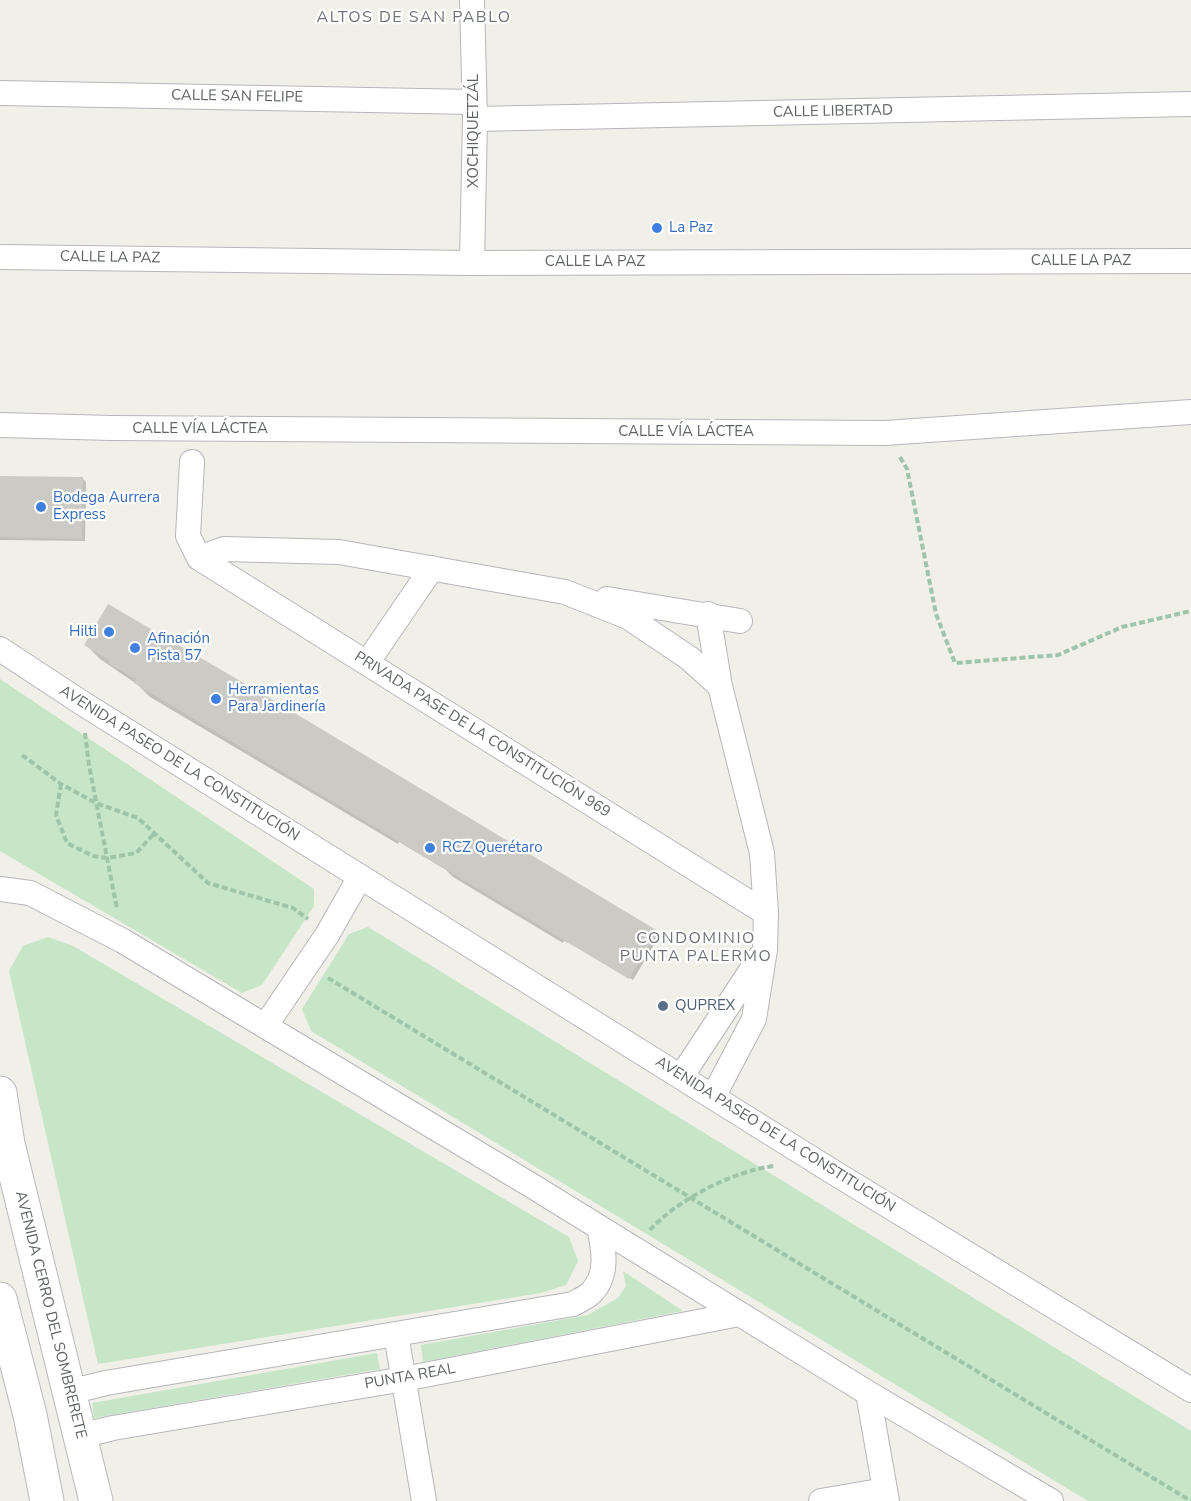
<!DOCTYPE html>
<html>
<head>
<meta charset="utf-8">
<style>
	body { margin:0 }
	canvas { display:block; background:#f0efe8 }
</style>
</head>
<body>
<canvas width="1191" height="1501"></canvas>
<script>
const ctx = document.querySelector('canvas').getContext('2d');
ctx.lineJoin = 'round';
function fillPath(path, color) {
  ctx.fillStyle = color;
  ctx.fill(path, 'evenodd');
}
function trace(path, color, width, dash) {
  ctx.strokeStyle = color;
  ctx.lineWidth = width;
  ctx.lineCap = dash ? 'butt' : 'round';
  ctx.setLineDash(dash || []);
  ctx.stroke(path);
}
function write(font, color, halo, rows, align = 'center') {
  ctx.font = font + ' "Nunito Sans",sans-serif';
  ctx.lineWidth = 4.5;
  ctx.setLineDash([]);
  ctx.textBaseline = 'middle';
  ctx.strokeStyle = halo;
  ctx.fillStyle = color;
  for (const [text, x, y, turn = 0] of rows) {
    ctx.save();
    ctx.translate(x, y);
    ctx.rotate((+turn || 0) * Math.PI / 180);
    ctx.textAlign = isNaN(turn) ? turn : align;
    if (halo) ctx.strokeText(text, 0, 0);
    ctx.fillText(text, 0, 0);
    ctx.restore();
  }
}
const green = new Path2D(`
	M0,679l314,210v17l-52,79 -20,8 -242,-142z
	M368,927l823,504v70h-103l-777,-470 -9,-22 47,-75z
	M48,937l25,9 496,291 9,24 -12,24 -25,8 -443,71 -89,-393 14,-25z
	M623,1271l60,40 -260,51 -2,-17 167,-30 30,-17 8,-12z
	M377,1353l3,16 -286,49 -2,-15z`);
const shadow = new Path2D(`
	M0,477l83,2 3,3 -1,59 -85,-1z
	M86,645l571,287 3,3 -27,45 -49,-29 -20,-10 -1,2 -110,-66 -7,-7 -47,-28 -1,2 -248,-147 -12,-12 -38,-26z`);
const building = new Path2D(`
	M0,476l83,1 -1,62 -82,-2z
	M108,604l165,96 385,231 -29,48 -495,-296 2,-4 -28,-16 1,-3 -25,-15z`);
const path = new Path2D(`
	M900,457l7,12 29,145 19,49 103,-8 64,-28 69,-16
	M85,733l4,32 28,144
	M22,755l39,29 35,19 42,15 70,65 85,25 15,11
	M61,784l-5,31 11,28 26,13 14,2 29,-5 19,-20
	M328,978l863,523
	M650,1230c27,-30 83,-59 124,-64`);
const minor = new Path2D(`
	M472,0l3,119 -3,144
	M0,93l474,9
	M475,119l716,-15
	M0,257l472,6 719,-2
	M0,425l111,3 774,5 306,-21
	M192,462l-4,74 11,22 567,355
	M199,558l25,-9 115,3 226,40 63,25 61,41 31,28
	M607,599l133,22
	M708,614l12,72 42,167 4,60 -1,37 -11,69 -41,78
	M0,649l82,54 751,469 358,218
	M367,663l65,-95
	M0,889l30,4 93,48 406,243 339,209 183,108
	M266,1025l61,-90 33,-58
	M681,1077l79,-120
	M396,1334l28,167
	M69,1392l37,-9 467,-79c5,-3 12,-6 17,-10 19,-18 14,-44 9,-67
	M868,1393l19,108
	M80,1436l33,-8 291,-49 335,-65
	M821,1501l64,-11`);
const secondary = new Path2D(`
	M0,1093l8,51 88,357
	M0,1299l30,116 17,86`);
const markers = [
	[657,228,6,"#3f7fe0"],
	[41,507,6,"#3f7fe0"],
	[109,632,6,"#3f7fe0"],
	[135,648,6,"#3f7fe0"],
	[216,699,6,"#3f7fe0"],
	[430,848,6,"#3f7fe0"],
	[663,1006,6,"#5c6f8a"]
];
const streetNames = [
	["CALLE SAN FELIPE",237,97,1],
	["CALLE LIBERTAD",833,112,-1],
	["XOCHIQUETZÁL",474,131,-90],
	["CALLE LA PAZ",110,258,1],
	["CALLE LA PAZ",1081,261],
	["CALLE LA PAZ",595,262],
	["CALLE VÍA LÁCTEA",200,429],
	["CALLE VÍA LÁCTEA",686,432],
	["PRIVADA PASE DE LA CONSTITUCIÓN 969",482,735,32],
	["AVENIDA PASEO DE LA CONSTITUCIÓN",179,764,32],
	["AVENIDA PASEO DE LA CONSTITUCIÓN",775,1135,32],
	["AVENIDA CERRO DEL SOMBRERETE",50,1315,76],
	["PUNTA REAL",410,1377,-10]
];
const shopNames = [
	["La Paz",669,228],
	["Bodega Aurrera",53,498],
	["Express",53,515],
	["Hilti",97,632,"right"],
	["Afinación",147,639],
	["Pista 57",147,656],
	["Herramientas",228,690],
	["Para Jardinería",228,707],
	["RCZ Querétaro",442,848]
];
const serviceNames = [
	["QUPREX",675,1006]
];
const neighbourhoodNames = [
	["ALTOS DE SAN PABLO",414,18],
	["CONDOMINIO",696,939],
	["PUNTA PALERMO",696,957]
];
fillPath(green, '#c6e6c7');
fillPath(shadow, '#0003');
fillPath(building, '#cccac4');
trace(minor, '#b5b7bb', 26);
trace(secondary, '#b6b9be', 35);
trace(path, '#9ec4aa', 4, [6, 3]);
trace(minor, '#fff', 24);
trace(secondary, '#fff', 33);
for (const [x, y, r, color] of markers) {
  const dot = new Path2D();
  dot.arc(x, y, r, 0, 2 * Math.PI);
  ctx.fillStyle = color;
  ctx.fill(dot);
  trace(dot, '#fff', 2);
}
write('15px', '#5f6267', '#fff', streetNames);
write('15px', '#366cbe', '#fff', shopNames, 'left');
write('15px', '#4e5e75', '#fff', serviceNames, 'left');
ctx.letterSpacing = '1.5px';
write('16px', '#707479', '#fff', neighbourhoodNames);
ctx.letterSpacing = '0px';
</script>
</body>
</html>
